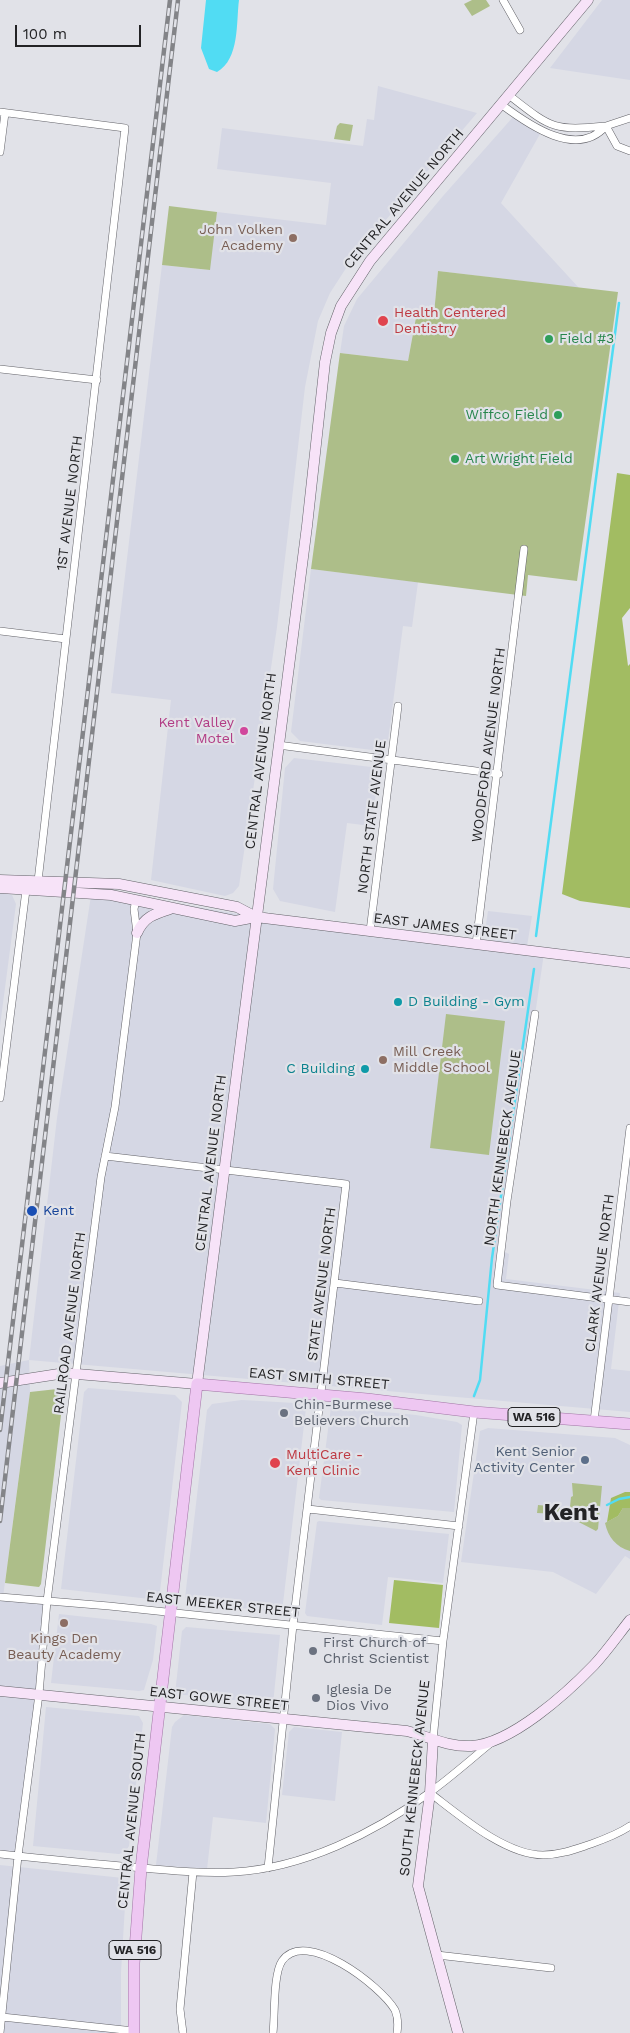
<!DOCTYPE html>
<html>
<head>
<meta charset="utf-8">
<style>
	body { margin:0 }
	#map { position:relative; width:630px; height:2033px; overflow:hidden; background:#e1e2e8; font-family:"Work Sans",sans-serif }
	canvas { display:block }
	.scale { position:absolute; left:15px; top:25px; width:126px; height:22px; box-sizing:border-box; border:2px solid #232325; border-top:0; padding-left:6px; font-size:15px; line-height:18px; white-space:nowrap; color:#232325; -webkit-text-stroke:4px #e1e2e8; paint-order:stroke }
</style>
</head>
<body>
<div id="map">
<canvas width="630" height="2033"></canvas>
<div class="scale">100 m</div>
</div>
<script>
const ctx = document.querySelector('canvas').getContext('2d');
ctx.lineJoin = 'round';
function fillPath(path, color) {
  ctx.fillStyle = color;
  ctx.fill(path, 'evenodd');
}
function trace(path, color, width, dash) {
  ctx.strokeStyle = color;
  ctx.lineWidth = width;
  ctx.lineCap = dash ? 'butt' : 'round';
  ctx.setLineDash(dash || []);
  ctx.stroke(path);
}
function write(font, color, halo, rows, align = 'center') {
  ctx.font = font + ' "Work Sans",sans-serif';
  ctx.lineWidth = 4.5;
  ctx.setLineDash([]);
  ctx.textBaseline = 'middle';
  ctx.strokeStyle = halo;
  ctx.fillStyle = color;
  for (const [text, x, y, turn = 0] of rows) {
    ctx.save();
    ctx.translate(x, y);
    ctx.rotate((+turn || 0) * Math.PI / 180);
    ctx.textAlign = isNaN(turn) ? turn : align;
    if (halo) ctx.strokeText(text, 0, 0);
    ctx.fillText(text, 0, 0);
    ctx.restore();
  }
}
const built = new Path2D(`
	M602,0h28v80l-80,-12z
	M378,86l99,27 -127,149 -20,31 -12,28 -13,66 -28,240 -38,259 -6,7 -8,3 -74,-16 20,-180 -60,-7 51,-428 47,5 8,-58 109,13 5,-42 -114,-14 5,-41 141,18 4,-27 7,1z
	M513,117l27,17 -39,69 78,85 -141,-17 -4,43 -17,-2 -9,49 -68,-8 4,-27 13,-27 86,-103z
	M311,569l107,13 -6,45 -9,-1 -15,115 -8,10 -80,-10 -9,-9z
	M294,758l86,10 -9,58 -24,-3 -12,89 -55,-11 -7,-12 12,-121z
	M92,889l164,28 288,36 -43,297 8,4 -3,25 114,14 -9,76 19,2v41l-601,-52 1,32 -27,205 44,4 -29,255 -18,-2v-488l29,-6 28,-242z
	M0,892l12,3 4,9 -16,122z
	M488,911l44,5 -5,30 -33,-5 -6,-5 -3,-5z
	M88,1388l87,7 7,7 -23,198 -98,-11 23,-197z
	M242,1400l53,3 8,1 3,4 -24,204 -91,-9 -6,-5 22,-188 5,-6z
	M331,1407l85,8 41,7 5,3 -8,87 -133,-12 -2,-2z
	M488,1428l127,10 15,7v114l-5,-3 -29,38 -43,-22 -92,-10 19,-131z
	M319,1521l130,13 -6,49 -55,-6 -6,48 -75,-9 -2,-3 12,-91z
	M59,1614l92,10 6,2 -4,34 -9,30 -5,1 -88,-8z
	M186,1627l94,8 -7,69 -98,-10 7,-63z
	M46,1707l93,9 4,7 -14,123 -4,6 -6,2 -86,-8z
	M184,1715l86,9 5,5 -9,94 -53,-6 -6,52 -51,-4 16,-138 3,-5z
	M294,1727l48,5 -7,69 -53,-6 7,-63z
	M0,1865l123,13 3,11 -5,83v61h-121z`);
const green = new Path2D(`
	M472,0h14l4,6 -18,10 -8,-12z
	M340,123l13,2 -3,16 -16,-2 3,-13z
	M169,206l48,6 -7,58 -48,-5z
	M438,271l180,21 -41,289 -49,-6 -2,21 -215,-27 29,-216 68,8 9,-49 17,2z
	M446,1014l59,7 -16,134 -59,-7z
	M57,1389l2,8 4,1 -22,186 -2,3 -34,-4 25,-191z
	M572,1483l30,3 -4,43 -2,2 -27,-14 2,-20 2,-1z
	M538,1505l22,2 -1,7 -22,-1z
	M623,1508h7v43c-14,-4 -22,-14 -25,-28l13,-7z`);
const forest = new Path2D(`
	M617,473l13,2v133l-8,10 6,48 2,-2v244l-50,-7 -18,-7z
	M625,1492h5v16h-7l-5,8 -11,6 4,-24z
	M394,1580l49,5 -4,43 -50,-5z`);
const water = new Path2D(`
	M206,0h33c-3,22 1,59 -22,72l-8,-3 -8,-21z`);
const stream = new Path2D(`
	M536,936l83,-633
	M474,1396l6,-16 12,-122 42,-289
	M607,1505l12,-6 11,-2`);
const street = new Path2D(`
	M503,0l17,30
	M502,105c27,20 75,54 104,21 -53,5 -55,2 -96,-30
	M0,112l125,16 -87,753
	M630,118l-24,8 11,20 13,5
	M0,152l5,-39
	M0,369l97,11
	M0,631l66,8
	M278,745l221,29
	M370,931l28,-225
	M476,944l48,-395
	M535,1014l-28,187 -10,84 133,17
	M0,1098l26,-208
	M105,1156l241,28 -53,441 -25,243
	M335,1283l144,18
	M594,1421l36,-293
	M308,1509l151,17
	M0,1597l109,9 334,35
	M433,1740l10,-99 31,-229
	M430,1793c29,22 75,62 113,62 16,0 30,-5 45,-10 14,-5 29,-10 42,-19
	M0,1854c44,5 88,9 132,13 34,3 69,7 102,5 70,-4 140,-39 195,-79 21,-15 41,-33 62,-50
	M437,1955l114,13
	M2,2017l132,14
	M0,2033l18,-177 21,-162 8,-93 54,-424 14,-70 22,-174 -3,-24 2,-9
	M183,2033l-3,-24 13,-137
	M273,2033c2,-17 0,-59 9,-72 23,-34 99,25 113,49 3,7 3,16 2,23`);
const secondary = new Path2D(`
	M0,880l119,4 118,23 19,10
	M0,888l111,7 124,26 21,-4 374,46
	M137,933c7,-16 17,-19 33,-24
	M0,1383l65,-10 132,11 110,-858 18,-164 6,-29 10,-27 29,-45 218,-261
	M0,1691l407,40c22,6 41,16 64,15 40,-2 96,-53 123,-81 13,-14 24,-30 36,-45
	M433,1740l-3,53 -12,93 40,147`);
const primary = new Path2D(`
	M134,2033v-70l7,-95 56,-484 170,15 107,13 156,12`);
const rail = new Path2D(`
	M0,1430l170,-1430
	M0,1521l178,-1521`);
const markers = [
	[293,238,5,"#8d6e63"],
	[383,321,6,"#e0444e"],
	[549,339,5,"#2e9e5b"],
	[558,415,5,"#2e9e5b"],
	[455,459,5,"#2e9e5b"],
	[244,731,5,"#d1479c"],
	[398,1002,5,"#0f9aa8"],
	[383,1060,5,"#8d6e63"],
	[365,1069,5,"#0f9aa8"],
	[32,1211,6,"#1a4fb4"],
	[284,1413,5,"#6b7280"],
	[585,1460,5,"#5c6f8a"],
	[275,1463,6,"#e0444e"],
	[64,1623,5,"#8d6e63"],
	[313,1651,5,"#6b7280"],
	[316,1698,5,"#6b7280"]
];
const shields = [
	[534,1417,52],
	[135,1950,52]
];
const shieldNames = [
	["WA 516",534,1417],
	["WA 516",135,1950]
];
const streetNames = [
	["CENTRAL AVENUE NORTH",404,199,-50],
	["1ST AVENUE NORTH",70,503,-83],
	["WOODFORD AVENUE NORTH",489,745,-83],
	["CENTRAL AVENUE NORTH",261,761,-83],
	["NORTH STATE AVENUE",372,817,-83],
	["EAST JAMES STREET",445,927,7],
	["NORTH KENNEBECK AVENUE",503,1148,-82],
	["CENTRAL AVENUE NORTH",211,1163,-83],
	["CLARK AVENUE NORTH",600,1273,-83],
	["STATE AVENUE NORTH",322,1284,-83],
	["RAILROAD AVENUE NORTH",70,1323,-83],
	["EAST SMITH STREET",319,1379,5],
	["EAST MEEKER STREET",223,1605,6],
	["EAST GOWE STREET",219,1699,6],
	["SOUTH KENNEBECK AVENUE",415,1778,-84],
	["CENTRAL AVENUE SOUTH",132,1821,-84]
];
const educationNames = [
	["John Volken",283,230],
	["Academy",283,246],
	["Mill Creek",393,1052,"left"],
	["Middle School",393,1068,"left"],
	["Kings Den",64,1639,"center"],
	["Beauty Academy",64,1655,"center"]
];
const healthNames = [
	["Health Centered",394,313],
	["Dentistry",394,329],
	["MultiCare -",286,1455],
	["Kent Clinic",286,1471]
];
const leisureNames = [
	["Field #3",559,339],
	["Wiffco Field",548,415,"right"],
	["Art Wright Field",465,459]
];
const hotelNames = [
	["Kent Valley",234,723],
	["Motel",234,739]
];
const cultureNames = [
	["D Building - Gym",408,1002],
	["C Building",355,1069,"right"]
];
const transitNames = [
	["Kent",43,1211]
];
const worshipNames = [
	["Chin-Burmese",294,1405],
	["Believers Church",294,1421],
	["First Church of",323,1643],
	["Christ Scientist",323,1659],
	["Iglesia De",326,1690],
	["Dios Vivo",326,1706]
];
const serviceNames = [
	["Kent Senior",575,1452],
	["Activity Center",575,1468]
];
const townNames = [
	["Kent",571,1513]
];
fillPath(built, '#d5d7e4');
fillPath(green, '#adbe89');
fillPath(forest, '#a2bc62');
fillPath(water, '#51dcf3');
trace(stream, '#51dcf3', 2.5);
trace(street, '#626268', 8);
trace(secondary, '#626268', 11);
trace(primary, '#a075a4', 12);
trace(street, '#fff', 7);
trace(secondary, '#f7e3f8', 10);
trace(primary, '#eec7f2', 11);
trace(rail, '#838488', 4.5);
trace(rail, '#e1e2e8', 2.5, [8]);
for (const [x, y, r, color] of markers) {
  const dot = new Path2D();
  dot.arc(x, y, r, 0, 2 * Math.PI);
  ctx.fillStyle = color;
  ctx.fill(dot);
  trace(dot, '#e1e2e8', 2);
}
for (const [x, y, w] of shields) {
  const box = new Path2D();
  box.roundRect(x - w / 2, y - 9.5, w, 19, 4);
  ctx.fillStyle = '#e1e2e8';
  ctx.fill(box);
  trace(box, '#232325', 1);
}
write('bold 12px', '#232325', null, shieldNames);
write('14px', '#232325', '#e1e2e8', streetNames);
write('14px', '#785e54', '#e1e2e8', educationNames, 'right');
write('14px', '#be3a42', '#e1e2e8', healthNames, 'left');
write('14px', '#27864d', '#e1e2e8', leisureNames, 'left');
write('14px', '#b23c85', '#e1e2e8', hotelNames, 'right');
write('14px', '#0d838f', '#e1e2e8', cultureNames, 'left');
write('14px', '#164399', '#e1e2e8', transitNames, 'left');
write('14px', '#5b616d', '#e1e2e8', worshipNames, 'left');
write('14px', '#4e5e75', '#e1e2e8', serviceNames, 'right');
write('bold 24px', '#232325', '#e1e2e8', townNames);
</script>
</body>
</html>
